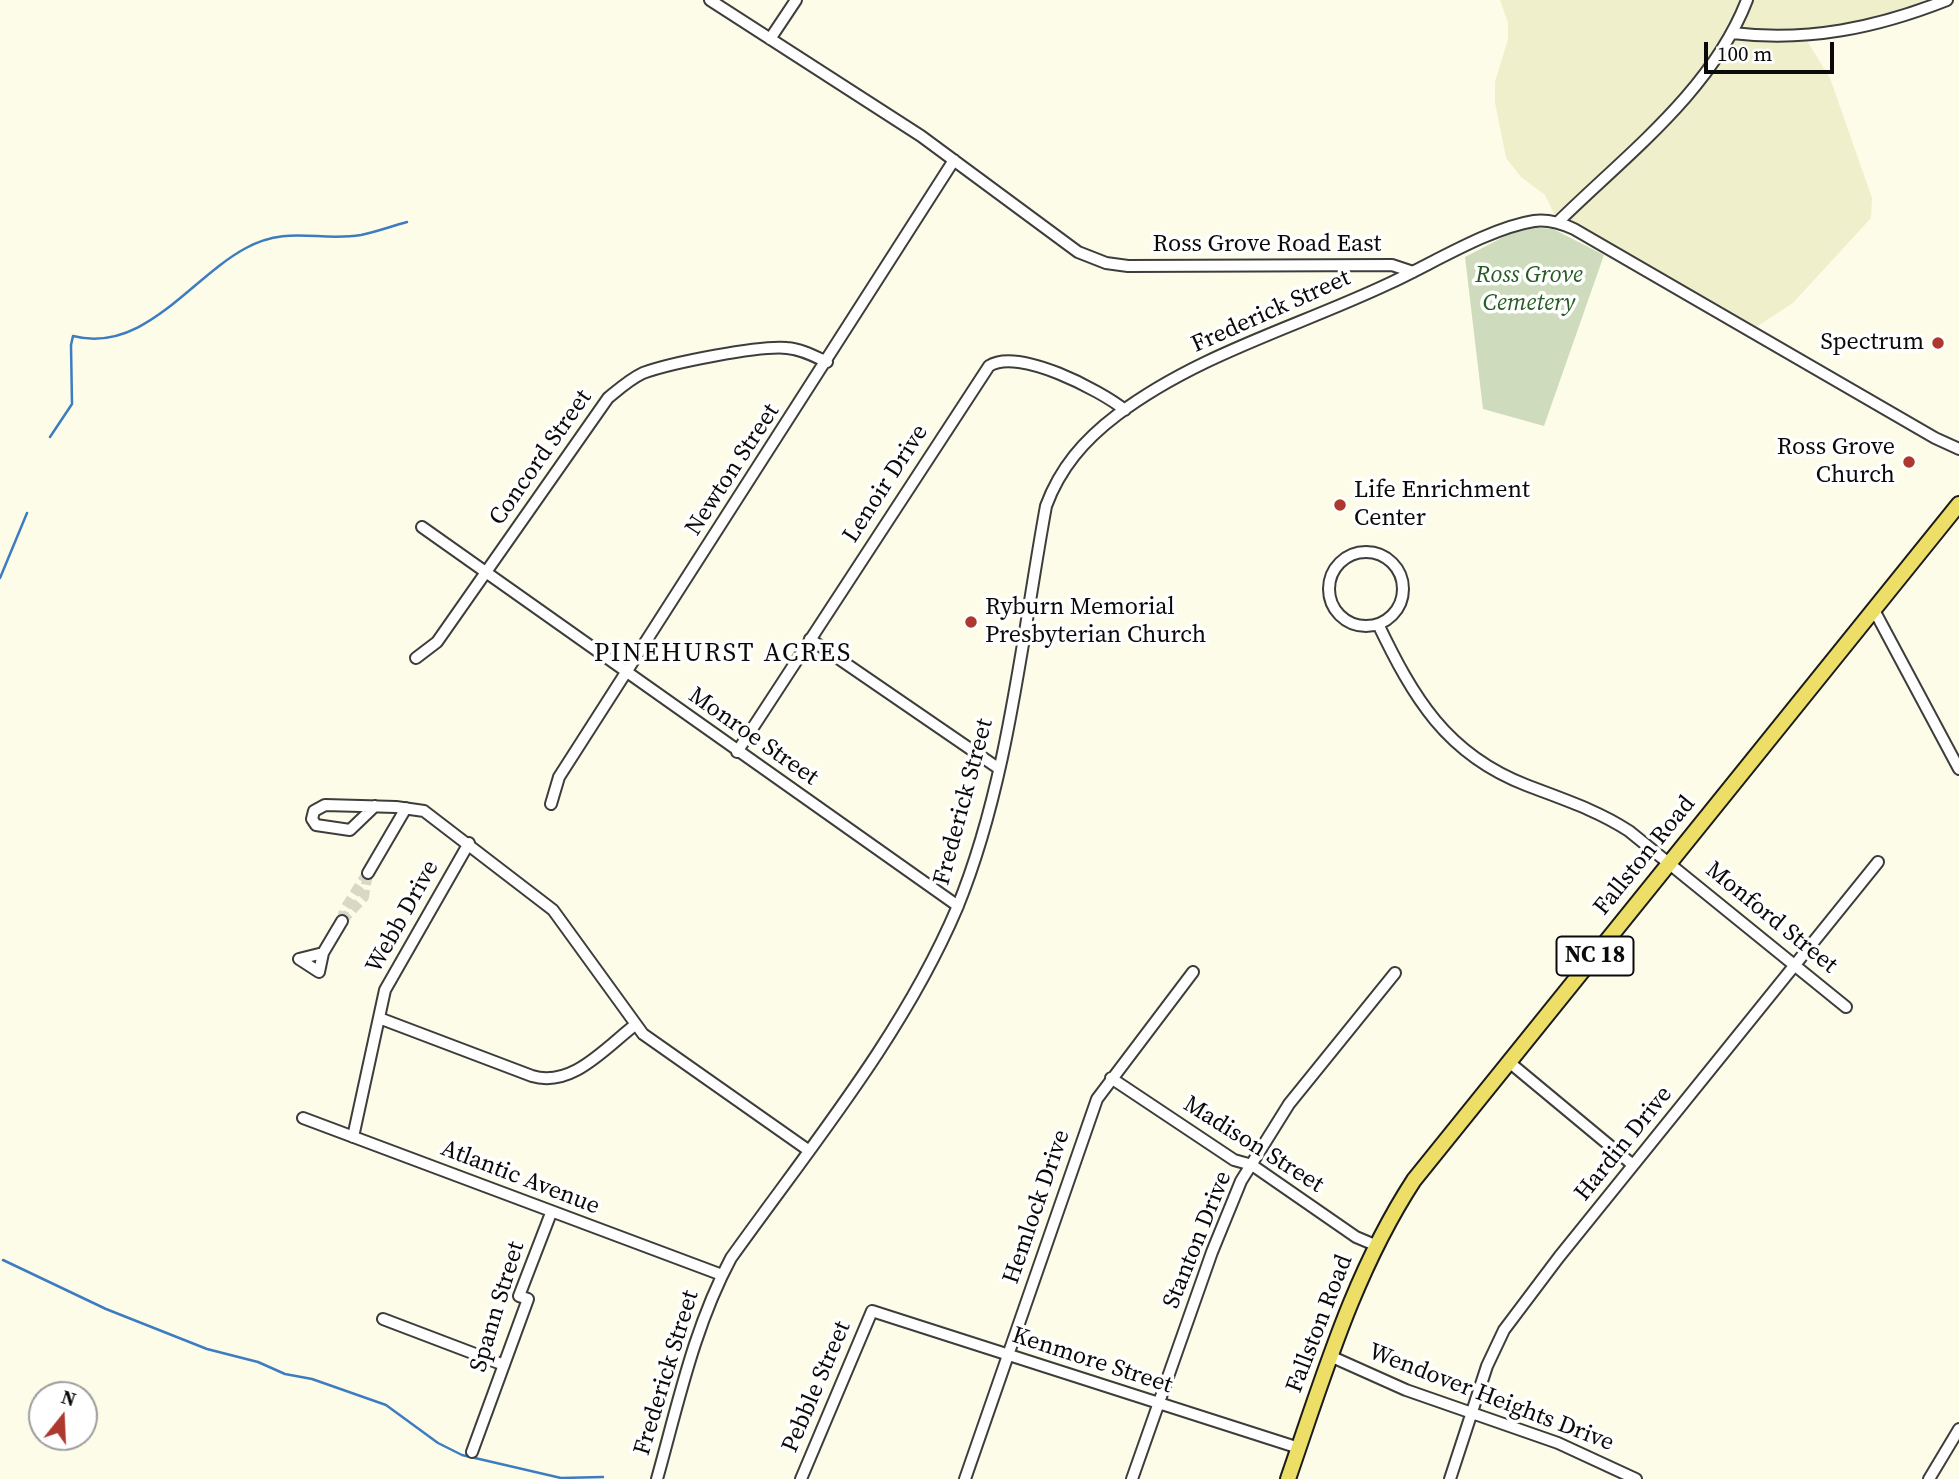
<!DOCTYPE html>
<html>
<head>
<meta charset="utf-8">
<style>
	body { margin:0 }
	#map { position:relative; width:1959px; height:1479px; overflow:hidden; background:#fdfce8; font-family:"Source Serif 4",serif }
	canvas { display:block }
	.north { position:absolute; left:28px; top:1381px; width:70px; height:70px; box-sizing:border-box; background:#fff; border:2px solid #9d9d9d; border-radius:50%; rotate:18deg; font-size:19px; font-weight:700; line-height:28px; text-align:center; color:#0a0a0a }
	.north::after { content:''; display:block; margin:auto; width:24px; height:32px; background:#ad382e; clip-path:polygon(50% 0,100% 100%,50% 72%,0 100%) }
	.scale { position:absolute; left:1704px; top:42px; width:130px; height:32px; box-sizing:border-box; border:4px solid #0a0a0a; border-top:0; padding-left:9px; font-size:21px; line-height:24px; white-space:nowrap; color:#0a0a0a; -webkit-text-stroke:5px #fff; paint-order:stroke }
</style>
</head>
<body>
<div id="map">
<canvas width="1959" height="1479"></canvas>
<div class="north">N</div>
<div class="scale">100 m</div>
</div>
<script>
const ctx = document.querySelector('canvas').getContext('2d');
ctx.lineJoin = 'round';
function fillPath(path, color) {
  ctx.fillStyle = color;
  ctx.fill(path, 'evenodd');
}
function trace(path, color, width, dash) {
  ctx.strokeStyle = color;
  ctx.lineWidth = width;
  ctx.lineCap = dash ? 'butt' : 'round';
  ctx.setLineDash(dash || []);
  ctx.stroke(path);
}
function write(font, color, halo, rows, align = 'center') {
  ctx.font = font + ' "Source Serif 4",serif';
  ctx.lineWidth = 7;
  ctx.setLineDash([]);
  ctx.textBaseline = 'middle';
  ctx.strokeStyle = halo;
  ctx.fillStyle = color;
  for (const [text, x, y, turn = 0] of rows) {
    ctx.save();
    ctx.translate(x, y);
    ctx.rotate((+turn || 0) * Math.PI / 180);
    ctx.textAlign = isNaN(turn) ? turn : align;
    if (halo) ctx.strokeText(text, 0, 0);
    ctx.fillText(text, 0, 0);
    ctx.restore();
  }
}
const farmland = new Path2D(`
	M1500,0h447l-51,20 -92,16 26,42 42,120 -1,20 -78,85 -43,28 -192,-109 -13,-27 -24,-18 -15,-19 -11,-55v-21l13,-43v-16z`);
const cemetery = new Path2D(`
	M1533,227l20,2 51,26 -60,171 -61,-17 -18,-152 48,-25z`);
const stream = new Path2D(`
	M50,437l22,-33 -1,-59 2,-9c71,18 117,-58 173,-88 42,-23 73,-6 115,-13 15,-3 31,-9 46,-13
	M0,578l27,-65
	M3,1260l103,49 101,40 51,13 27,12 27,5 74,26 52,38 24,12 99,23 42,-1`);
const minorTunnel = new Path2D(`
	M342,921l22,-24 4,-24
	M342,921l2,-11 22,-35`);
const minor = new Path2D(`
	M710,0l211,136 157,116 28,11 22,3 264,-1 21,7
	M1732,33c76,9 144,-5 215,-33
	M770,39l26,-39
	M1558,222c68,-67 154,-131 189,-222
	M422,527l536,379
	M1329 589a37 37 0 1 1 74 0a37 37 0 1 1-74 0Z
	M1874,610l85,159
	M1378,624c35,73 68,130 148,161 36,14 71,25 103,46l217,176
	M810,639l188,129
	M416,658l21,-16 171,-244c11,-9 22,-19 35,-25 27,-10 117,-28 144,-25 14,1 27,8 40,14
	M737,752l252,-386c29,-19 111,24 136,44
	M551,804l8,-27 395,-617
	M375,806l-25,24 -34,-5 -4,-6 2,-8 11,-6 71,2 28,4 129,99 90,124 165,116
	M368,873l38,-65
	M299,959l24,-6 19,-32
	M299,959l20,13 4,-19
	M379,1018l153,58c40,12 73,-28 103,-51
	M1509,1062l124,103
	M1111,1078l123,82 18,5 104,72 19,8
	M303,1118l419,157
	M353,1137l32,-147 84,-147
	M383,1319l121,46
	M1330,1356l76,34 152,53 78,36
	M472,1452l56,-153 -9,-3 32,-83
	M657,1479c21,-75 37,-152 74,-221 80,-112 172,-223 226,-350 51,-124 65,-271 89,-402 14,-38 38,-66 71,-91 81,-61 180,-88 271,-131 42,-19 101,-56 146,-63 14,-2 27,2 40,8l361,209 24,11
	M801,1479l71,-168 427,137
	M965,1479l132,-380 96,-127
	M1132,1479l80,-227 29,-71 48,-77 106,-131
	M1450,1479l37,-113 17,-36 55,-73 319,-395
	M1929,1479l30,-50`);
const major = new Path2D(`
	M1288,1479c36,-104 66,-207 126,-299l545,-676`);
const markers = [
	[1938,343,7,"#ad382e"],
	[1909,462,7,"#ad382e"],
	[1340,505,7,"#ad382e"],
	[971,622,7,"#ad382e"]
];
const shields = [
	[1595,956,77]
];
const shieldNames = [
	["NC 18",1595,956]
];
const streetNames = [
	["Ross Grove Road East",1267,245],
	["Frederick Street",1271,312,-24],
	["Concord Street",541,458,-55],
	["Newton Street",733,470,-57],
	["Lenoir Drive",886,484,-57],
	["Monroe Street",753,737,35],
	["Frederick Street",964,802,-75],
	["Fallston Road",1645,856,-51],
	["Webb Drive",403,917,-61],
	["Monford Street",1771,918,39],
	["Hardin Drive",1624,1144,-51],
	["Madison Street",1253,1145,32],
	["Atlantic Avenue",520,1178,21],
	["Hemlock Drive",1037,1207,-71],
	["Stanton Drive",1198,1240,-68],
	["Spann Street",498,1307,-73],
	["Fallston Road",1320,1324,-69],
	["Kenmore Street",1092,1361,18],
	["Frederick Street",667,1373,-73],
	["Pebble Street",817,1387,-67],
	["Wendover Heights Drive",1491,1398,21]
];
const parkNames = [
	["Ross Grove",1529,276],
	["Cemetery",1529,304]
];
const poiNames = [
	["Spectrum",1924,343],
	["Ross Grove",1895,448],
	["Church",1895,476],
	["Life Enrichment",1354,491,"left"],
	["Center",1354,519,"left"],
	["Ryburn Memorial",985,608,"left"],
	["Presbyterian Church",985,636,"left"]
];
const neighbourhoodNames = [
	["PINEHURST ACRES",723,654]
];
fillPath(farmland, '#eff0cb');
fillPath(cemetery, '#cedcbd');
trace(stream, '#3e7cc1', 2.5);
trace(minorTunnel, '#d9d8c7', 10, [10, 5]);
trace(minor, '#3d3d3d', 14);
trace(major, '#1b1b1b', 18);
trace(minor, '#fff', 10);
trace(major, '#edde68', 14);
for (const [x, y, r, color] of markers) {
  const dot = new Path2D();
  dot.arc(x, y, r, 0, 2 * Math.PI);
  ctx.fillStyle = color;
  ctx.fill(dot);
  trace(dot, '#fff', 2.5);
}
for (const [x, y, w] of shields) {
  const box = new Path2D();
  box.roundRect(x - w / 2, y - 19.5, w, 39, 5);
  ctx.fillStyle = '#fff';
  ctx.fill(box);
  trace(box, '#0a0a0a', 2);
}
write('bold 23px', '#0a0a0a', null, shieldNames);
write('24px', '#0a0a0a', '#fff', streetNames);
write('italic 24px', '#255b21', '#fff', parkNames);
write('24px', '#0a0a0a', '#fff', poiNames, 'right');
ctx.letterSpacing = '2px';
write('26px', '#0a0a0a', '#fff', neighbourhoodNames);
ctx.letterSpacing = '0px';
</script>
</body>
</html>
